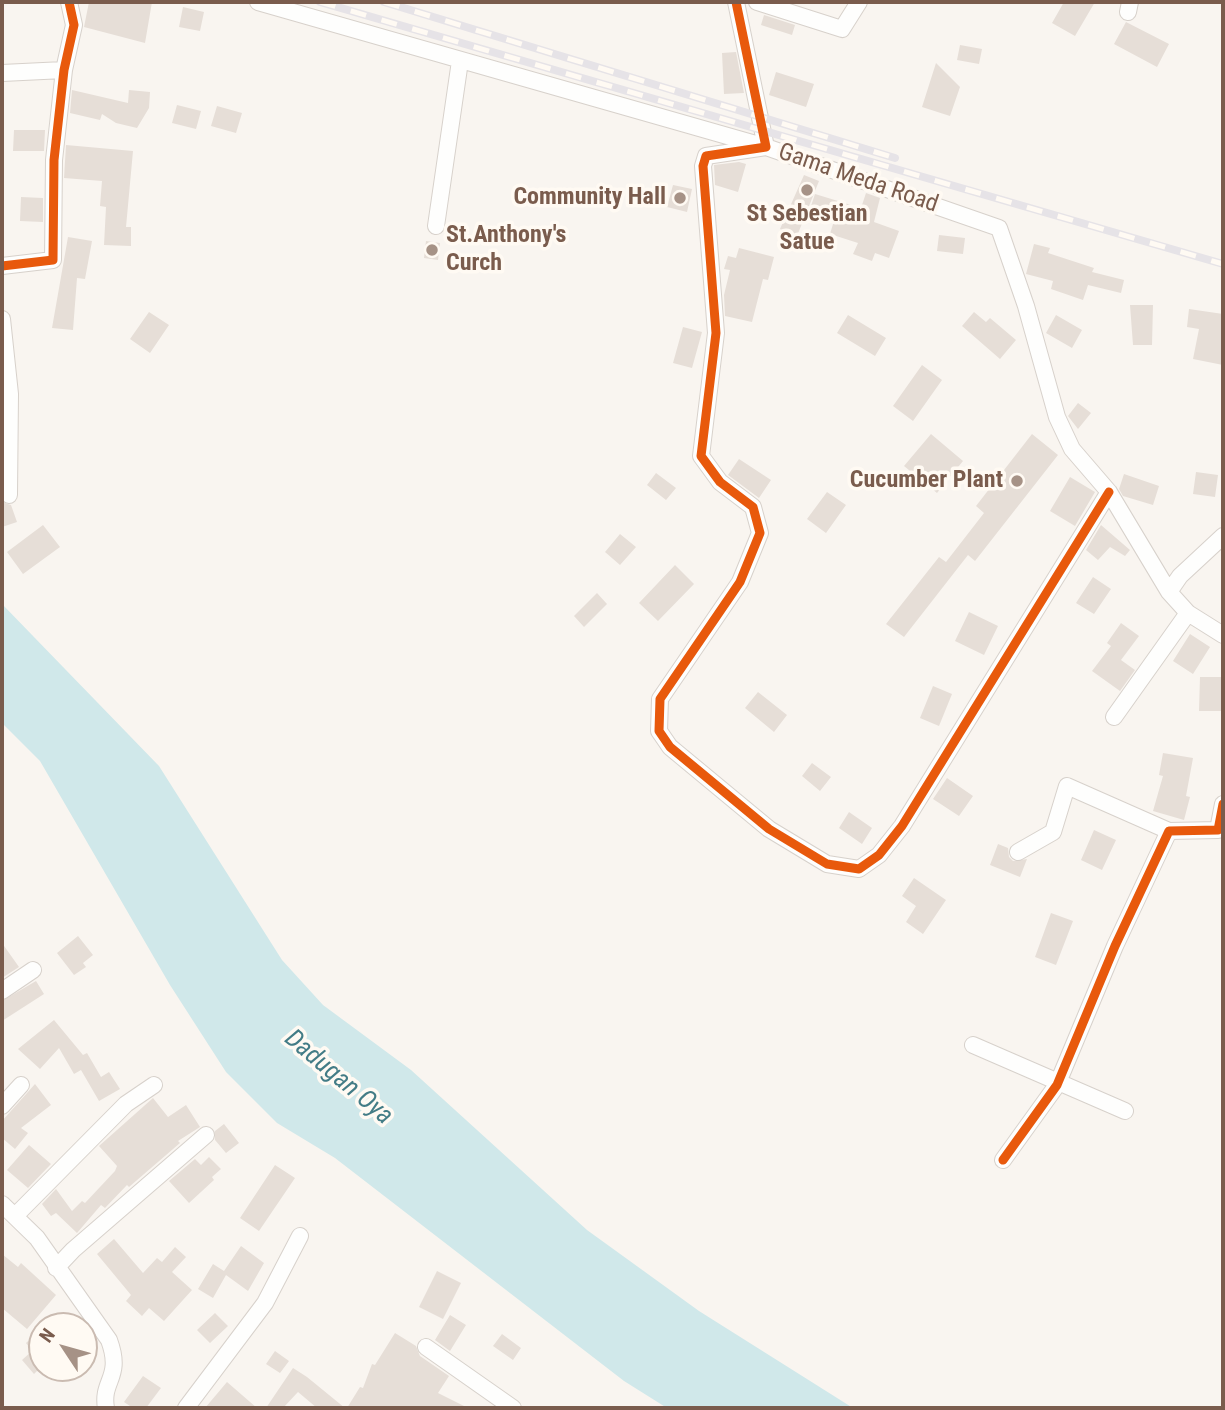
<!DOCTYPE html>
<html>
<head>
<meta charset="utf-8">
<style>
	body { margin:0 }
	#map { position:relative; width:1225px; height:1410px; overflow:hidden; background:#f9f5f0; font-family:"Roboto Condensed",sans-serif }
	canvas { display:block }
	.frame { position:absolute; inset:0; border:4px solid #7a5c4d; pointer-events:none }
	.north { position:absolute; left:28px; top:1312px; width:70px; height:70px; box-sizing:border-box; background:#fffaf3; border:2px solid #cabbb1; border-radius:50%; rotate:306deg; font-size:19px; font-weight:700; line-height:28px; text-align:center; color:#7a5c4d }
	.north::after { content:''; display:block; margin:auto; width:24px; height:32px; background:#a69286; clip-path:polygon(50% 0,100% 100%,50% 72%,0 100%) }
</style>
</head>
<body>
<div id="map">
<canvas width="1225" height="1410"></canvas>
<div class="frame"></div>
<div class="north">N</div>
</div>
<script>
const ctx = document.querySelector('canvas').getContext('2d');
ctx.lineJoin = 'round';
function fillPath(path, color) {
  ctx.fillStyle = color;
  ctx.fill(path, 'evenodd');
}
function trace(path, color, width, dash) {
  ctx.strokeStyle = color;
  ctx.lineWidth = width;
  ctx.lineCap = dash ? 'butt' : 'round';
  ctx.setLineDash(dash || []);
  ctx.stroke(path);
}
function write(font, color, halo, rows, align = 'center') {
  ctx.font = font + ' "Roboto Condensed",sans-serif';
  ctx.lineWidth = 7;
  ctx.setLineDash([]);
  ctx.textBaseline = 'middle';
  ctx.strokeStyle = halo;
  ctx.fillStyle = color;
  for (const [text, x, y, turn = 0] of rows) {
    ctx.save();
    ctx.translate(x, y);
    ctx.rotate((+turn || 0) * Math.PI / 180);
    ctx.textAlign = isNaN(turn) ? turn : align;
    if (halo) ctx.strokeText(text, 0, 0);
    ctx.fillText(text, 0, 0);
    ctx.restore();
  }
}
const water = new Path2D(`
	M2,604l157,162 123,194 41,45 88,65 176,160 112,81 154,97h-186l-43,-27 -289,-223 -58,-35 -51,-51 -56,-87 -130,-224 -38,-38z`);
const building = new Path2D(`
	M89,2h63l-7,41 -61,-16z
	M1064,2h31l-20,34 -23,-13z
	M183,7l21,5 -4,19 -21,-4z
	M764,15l31,10 -3,10 -31,-10z
	M1126,22l43,22 -12,23 -43,-23z
	M960,45l22,4 -3,15 -22,-4z
	M736,52l8,41 -20,1 -2,-41z
	M936,63l24,24 -10,29 -28,-9z
	M776,72l38,12 -8,23 -37,-12z
	M72,90l56,13 1,-13 21,2 -1,16 -12,20 -21,-5 -14,-9 -2,6 -30,-7z
	M177,105l24,6 -5,18 -24,-6z
	M217,106l25,7 -6,20 -25,-7z
	M14,130h31l-1,21h-31z
	M66,145l67,6 -7,76h5v19l-27,-1 2,-38 -6,-1 2,-25 -38,-3z
	M739,162l7,2 -8,28 -23,-7 -1,-20z
	M804,175l15,6 -22,55 -17,-7z
	M673,185l19,4 -5,23 -20,-5z
	M866,193l14,5 -6,24 25,9 -10,27 -14,-5 -3,8 -19,-7 5,-11 -28,-9 6,-20 -25,-8 4,-12 46,14z
	M21,197l22,1v24l-23,-1z
	M939,235l26,3 -2,16 -26,-3z
	M68,237l24,4 -7,38 -8,-1 -4,52 -21,-2z
	M426,241l14,2 -2,17 -14,-2z
	M1034,244l16,4 -2,5 46,15 -2,4 32,8 -3,13 -33,-8 -5,15 -32,-11 2,-8 -27,-7z
	M739,248l35,9 -6,23 -5,-1 -11,43 -27,-6 -1,-21 6,-25 -6,-1 4,-13 8,2z
	M1130,305h23l-1,40h-19z
	M1189,309l34,5v51l-30,-6 6,-30 -12,-2z
	M149,312l20,13 -19,28 -20,-14z
	M974,312l12,10 4,-4 26,22 -16,19 -38,-33z
	M848,315l38,23 -11,18 -38,-23z
	M1056,315l26,15 -10,18 -26,-15z
	M683,327l19,5 -10,36 -19,-5z
	M922,365l20,15 -29,41 -20,-15z
	M1078,403l13,10 -13,16 -10,-13z
	M931,434l32,27 -26,32 -33,-27z
	M1032,434l26,21 -83,106 -7,-6 -64,82 -18,-13 53,-67 7,5 38,-49 -8,-7z
	M739,459l32,21 -12,18 -31,-23z
	M1196,472l22,3 -3,22 -22,-3z
	M656,473l20,15 -10,12 -19,-15z
	M1124,474l35,12 -6,19 -30,-9 -4,-7z
	M1070,477l25,15 -20,34 -25,-15z
	M827,492l19,13 -20,28 -19,-14z
	M2,502l9,3 6,17 -15,5z
	M43,525l17,22 -37,27 -16,-22z
	M1101,525l29,25 -5,6 -15,-9 -12,13 -12,-10z
	M620,534l16,13 -16,18 -15,-13z
	M675,565l19,19 -36,37 -19,-18z
	M1093,577l18,12 -17,25 -18,-11z
	M597,593l10,11 -23,23 -10,-11z
	M969,612l29,14 -14,29 -29,-14z
	M1121,623l18,13 -18,24 14,10 -15,21 -28,-20 19,-25 -4,-3z
	M1190,634l20,13 -17,27 -20,-13z
	M1200,677h22l-1,34h-22z
	M933,686l19,8 -13,32 -19,-8z
	M758,692l29,23 -13,17 -29,-24z
	M1163,753l30,5 -7,38 4,1 -6,23 -31,-9 10,-35 -4,-1z
	M812,763l19,14 -11,14 -18,-15z
	M947,778l26,18 -14,20 -26,-17z
	M849,812l23,16 -10,16 -23,-16z
	M1094,830l22,10 -14,30 -21,-10z
	M998,844l10,4 1,9 4,4 14,-2 -7,18 -30,-12z
	M914,878l32,22 -23,34 -17,-12 10,-16 -14,-10z
	M1051,913l22,8 -17,44 -21,-8z
	M78,936l15,19 -10,8 3,4 -12,8 -17,-22z
	M2,943l17,24 -17,11z
	M36,981l8,13 -42,27v-20z
	M54,1020l29,35 4,-2 14,24 8,-5 11,17 -21,12 -18,-31 -7,4 -15,-26 -19,21 -22,-20z
	M35,1084l16,21 -30,23 7,5 -13,16 -13,-11v-17z
	M153,1098l15,19 18,-12 14,22 -22,14 2,2 -51,44 -2,-2 -22,23 -4,-3 -24,28 -21,-20 -5,3 -9,-12 14,-15 16,22 10,-10 3,2 30,-32 2,-5 -18,-20z
	M224,1124l15,19 -13,10 -11,-13v-9z
	M29,1145l22,19 -23,24 -21,-18z
	M209,1157l12,12 -9,8 2,3 -25,23 -20,-22 26,-22 6,6z
	M275,1165l20,13 -36,53 -19,-13z
	M114,1239l29,34 14,-15 5,4 13,-15 11,10 -14,15 20,18 -28,31 -15,-13 -7,8 -16,-15 5,-6 -34,-41z
	M241,1246l23,17 -16,28 -22,-16 -13,23 -15,-9 15,-25 11,7z
	M2,1254l16,13 3,-4 35,32 -29,34 -25,-21z
	M437,1271l24,12 -18,36 -24,-12z
	M215,1313l13,13 -18,17 -13,-13z
	M450,1315l16,10 -16,26 -15,-11z
	M42,1328v38l-8,8 -12,-14 10,-9 -6,-8z
	M395,1333l21,13 4,10 29,20 -11,17 30,15h-121l13,-21 3,1 9,-24 3,1z
	M502,1334l19,14 -8,12 -20,-14z
	M275,1351l14,10 -9,12 -14,-9z
	M293,1368l14,9 38,31h-28l-19,-16 -15,16h-17z
	M143,1376l18,12 -15,20h-13l-9,-6z
	M227,1382l30,26h-52z`);
const street = new Path2D(`
	M258,2l508,145 233,81 27,78 31,111 15,32 37,43 60,100 19,21 35,22
	M736,2l30,145 -60,9 -3,10 13,167 -15,123 19,26 33,25 7,26 -20,49 -80,117 -1,32 11,16 99,82 58,35 32,5 20,-14 23,-29 207,-334
	M757,2l85,27 17,-27
	M1128,12l2,-10
	M2,73l62,-3
	M436,226l24,-165
	M2,266l51,-6 1,-100 10,-90 10,-45 -5,-23
	M2,319l8,75 -1,101
	M1169,592l11,-16 43,-40
	M1114,717l74,-104
	M1018,852l35,-20 14,-46 102,45
	M2,991l31,-21
	M973,1045l152,66
	M2,1106l19,-21
	M1003,1160l54,-75 58,-139 54,-115 49,-1 5,-26
	M2,1204l35,34 72,102c14,38 -8,40 -3,68
	M16,1215l110,-111 28,-19
	M56,1268l17,-18 133,-115
	M426,1347l87,61
	M186,1408l79,-105 35,-67`);
const rail = new Path2D(`
	M320,2l903,262
	M384,2l511,156`);
const cycleway = new Path2D(`
	M736,2l30,145 -60,9 -3,10 13,167 -15,123 19,26 33,25 7,26 -20,49 -80,117 -1,32 11,16 99,82 58,35 32,5 20,-14 23,-29 207,-334
	M2,266l51,-6 1,-100 10,-90 10,-45 -5,-23
	M1003,1160l54,-75 58,-139 54,-115 49,-1 5,-26`);
const markers = [
	[807,190,7,"#a69286"],
	[680,198,7,"#a69286"],
	[432,250,7,"#a69286"],
	[1017,481,7,"#a69286"]
];
const streetNames = [
	["Gama Meda Road",858,179,19]
];
const poiNames = [
	["Community Hall",666,198],
	["St Sebestian",807,215,"center"],
	["Satue",807,243,"center"],
	["St.Anthony's",446,236,"left"],
	["Curch",446,264,"left"],
	["Cucumber Plant",1003,481]
];
const waterNames = [
	["Dadugan Oya",338,1078,40]
];
fillPath(water, '#d0e8ea');
fillPath(building, '#e6ded7');
trace(street, '#d7d1cb', 18);
trace(street, '#fefefd', 16);
trace(rail, '#e6e3e7', 8);
trace(rail, '#fffaf3', 5, [16]);
trace(cycleway, '#e8590c', 9);
for (const [x, y, r, color] of markers) {
  const dot = new Path2D();
  dot.arc(x, y, r, 0, 2 * Math.PI);
  ctx.fillStyle = color;
  ctx.fill(dot);
  trace(dot, '#fffaf3', 2.5);
}
write('24px', '#7a5c4d', '#fffaf3', streetNames);
write('bold 24px', '#7a5c4d', '#fffaf3', poiNames, 'right');
write('italic 26px', '#437c86', '#fffaf3', waterNames);
</script>
</body>
</html>
